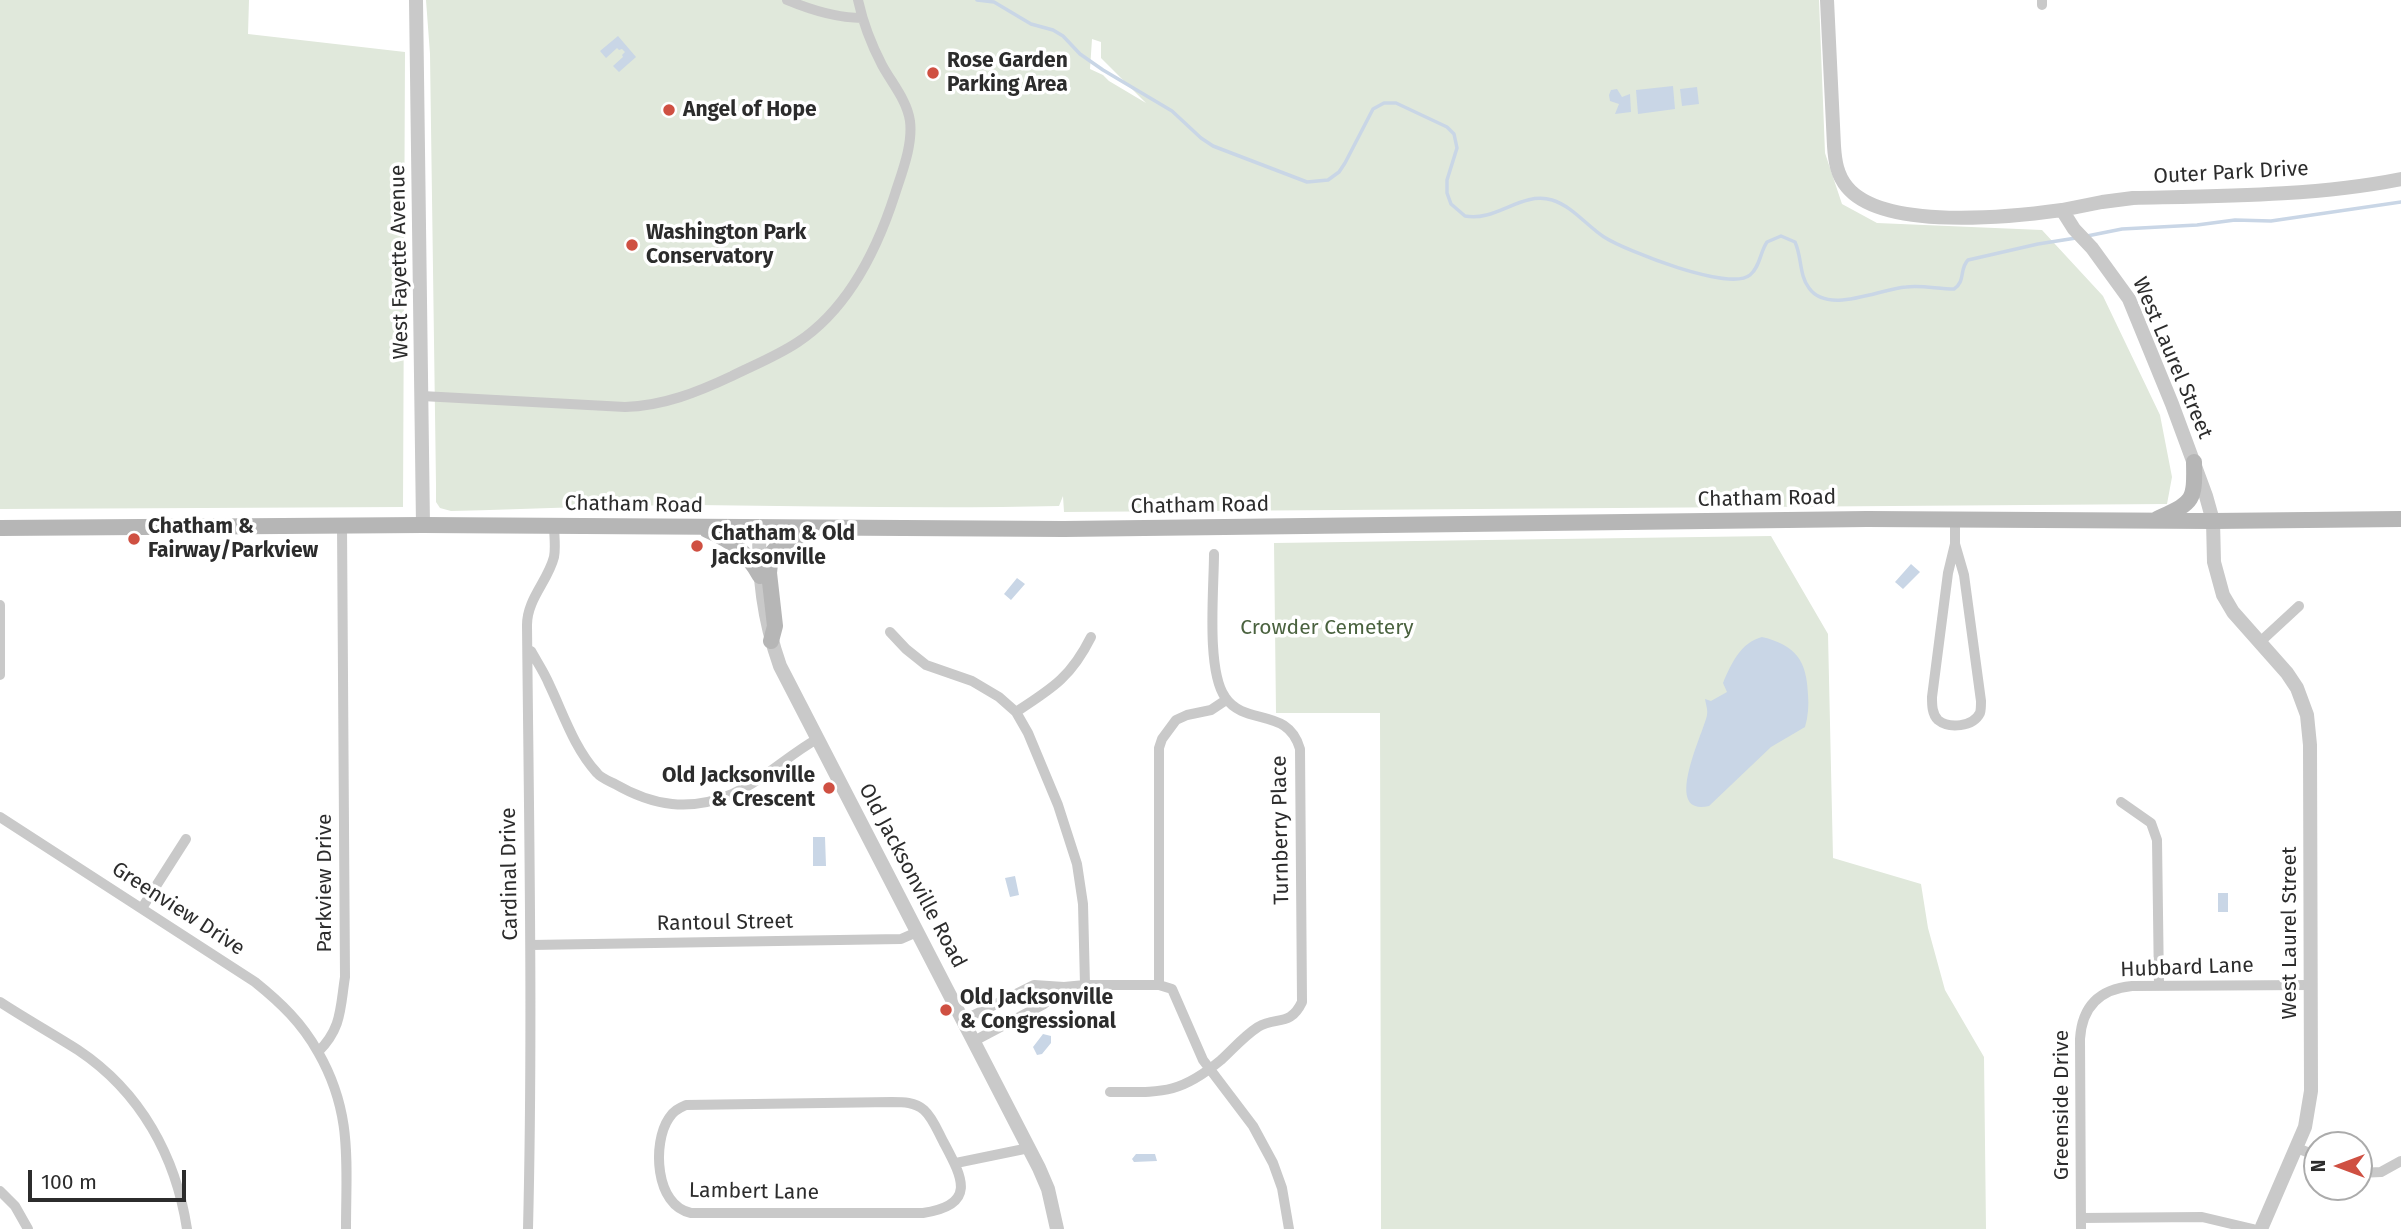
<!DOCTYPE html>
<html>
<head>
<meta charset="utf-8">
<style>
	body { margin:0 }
	#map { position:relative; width:2401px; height:1229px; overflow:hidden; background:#fff; font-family:"Fira Sans",sans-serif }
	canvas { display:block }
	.north { position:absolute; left:2303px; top:1131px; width:70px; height:70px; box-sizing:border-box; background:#fff; border:2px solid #ababab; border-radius:50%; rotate:270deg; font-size:19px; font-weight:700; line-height:28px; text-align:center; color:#2c2c2c }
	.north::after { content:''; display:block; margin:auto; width:24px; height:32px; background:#cf5042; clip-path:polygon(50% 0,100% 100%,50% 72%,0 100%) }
	.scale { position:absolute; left:28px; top:1170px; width:158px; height:32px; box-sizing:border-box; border:4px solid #2c2c2c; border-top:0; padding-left:9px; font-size:21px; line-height:24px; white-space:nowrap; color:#2c2c2c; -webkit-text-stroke:5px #fff; paint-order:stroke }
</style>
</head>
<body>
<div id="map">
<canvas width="2401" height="1229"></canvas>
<div class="north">N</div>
<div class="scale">100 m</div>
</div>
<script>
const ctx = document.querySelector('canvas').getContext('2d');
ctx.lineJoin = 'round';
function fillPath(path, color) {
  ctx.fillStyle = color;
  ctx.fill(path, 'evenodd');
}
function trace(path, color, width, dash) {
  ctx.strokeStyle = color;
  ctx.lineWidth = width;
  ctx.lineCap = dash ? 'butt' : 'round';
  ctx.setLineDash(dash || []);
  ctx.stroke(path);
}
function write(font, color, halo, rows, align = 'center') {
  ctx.font = font + ' "Fira Sans",sans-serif';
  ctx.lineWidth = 7;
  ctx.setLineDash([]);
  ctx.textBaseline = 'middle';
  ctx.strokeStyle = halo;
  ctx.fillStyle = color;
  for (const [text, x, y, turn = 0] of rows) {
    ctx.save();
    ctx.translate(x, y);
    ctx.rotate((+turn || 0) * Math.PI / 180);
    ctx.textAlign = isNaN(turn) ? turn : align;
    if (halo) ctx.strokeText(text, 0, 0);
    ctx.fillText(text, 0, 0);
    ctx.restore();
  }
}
const green = new Path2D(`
	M0,0h249l-1,34 157,18 -2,455 -403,2z
	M426,0h1393l6,153 17,51 35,19 165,7 61,66 57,119 12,62 -5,27 -1103,8 -1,-16 -4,10c-121,3 -241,0 -363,-1 -81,0 -163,4 -245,6l-11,-3 -4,-6v-17l-6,-431zM1092,39l9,3v16l45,45 -37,-22 -6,-6 -13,-6z
	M1771,536l57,98 5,224 88,26 7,44 17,62 39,67 2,172h-605l-1,-516h-104l-2,-170z`);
const water = new Path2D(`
	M618,36l18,21 -17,15 -6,-6 10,-9 -1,-2 3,-3 -3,-3 -3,1 -2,-2 -11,10 -6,-7z
	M1673,86l2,23 -37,5 -2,-24z
	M1697,87l2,17 -17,2 -2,-17z
	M1617,89l5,8 8,-3 1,18 -16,2 4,-10 -9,-3 -1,-6 2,-5z
	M1911,564l9,8 -17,17 -8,-7z
	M1017,578l8,6 -14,16 -7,-6z
	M1762,637c34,8 45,24 46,58 1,10 0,22 -3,32l-34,20 -62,59c-48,11 -5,-74 -2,-91 1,-5 -1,-10 -2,-16l6,2 16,-9 -4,-9c8,-19 18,-41 39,-46z
	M813,837h12l1,29h-13z
	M1015,876l4,19 -9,2 -5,-19z
	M2218,893h10v19h-10z
	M1043,1034l8,2v7l-9,11 -5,1 -4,-8z
	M1136,1154h19l2,7 -23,1 -2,-3z`);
const stream = new Path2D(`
	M977,0l17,2 37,22 22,6 10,6 17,18 23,16 69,41 29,27 12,8 94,36 21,-2 11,-8 6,-9 28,-54 11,-6h12l51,24 7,7 3,14 -10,32v13l4,11 14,12c31,6 56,-25 87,-16 20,6 35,26 52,37 22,14 126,55 146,38 10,-8 10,-23 17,-33l14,-6 14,6c7,15 4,33 14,46 19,27 70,1 97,-1 16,-2 32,2 48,2 12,-8 5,-20 14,-29l70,-16 38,-6
	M2087,236l35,-7 75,-4 38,-5 36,1 130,-19`);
const minor = new Path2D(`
	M787,0c24,10 49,18 75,18
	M2042,5v-5
	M422,396l203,11c38,-1 73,-15 107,-31 22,-11 45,-20 66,-34 50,-33 79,-92 97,-148 7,-22 18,-49 15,-73 -3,-21 -19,-39 -28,-56 -11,-21 -19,-42 -24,-65
	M1955,519v25l9,31 17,126c0,4 0,9 -1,12 -7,14 -31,16 -42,7 -6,-6 -6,-15 -6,-23l16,-124 7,-29
	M342,525l3,452c-5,32 -3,51 -27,75 35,61 28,110 28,177
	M0,605v70
	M890,632l16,17 20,16 46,16 27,16 17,15 12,21 30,72 19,59 6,40 2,81
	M2260,642l39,-36
	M531,651c6,11 13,21 18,33 14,29 25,64 48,89 4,5 12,8 18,11 38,22 75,28 117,10 32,-14 55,-38 85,-55
	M1016,712c37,-24 55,-35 75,-75
	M2121,802l30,21 6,17 2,146
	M0,817l255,165c26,21 47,41 63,70
	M142,908l44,-69
	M531,945l370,-6 16,-7
	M1159,985v-237l3,-9 14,-19 11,-5 24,-5 15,-10
	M0,1002c26,17 53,32 78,48 63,42 98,107 109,179
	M964,1020l70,-35 30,2 21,-2h74l13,4 31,71 50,66 20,37 9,25 7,41
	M974,1041l70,-37 20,-17
	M1110,1092c51,0 69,3 111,-32 12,-11 23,-24 37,-33 19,-11 32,0 44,-25l-2,-253c-12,-43 -55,-22 -75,-52 -19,-27 -11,-109 -11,-143
	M892,1102c11,0 23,0 32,8 9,8 14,22 20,33 18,34 34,62 -21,70h-232c-36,-7 -39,-70 -22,-95 4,-7 10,-10 17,-13z
	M2297,1148l20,8
	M956,1163l73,-15
	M2359,1173l22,-1 20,-11
	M0,1191l15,15 13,23
	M2081,1218l121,-1 51,12
	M528,1229c5,-201 1,-403 -1,-604 0,-26 21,-44 27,-68 2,-10 0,-22 0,-32
	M2081,1229l-1,-190c2,-33 20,-50 52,-53l179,-1`);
const tertiary = new Path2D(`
	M416,0l7,525
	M1827,0l7,146c1,15 3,29 13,41 36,44 164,30 215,23l12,19 18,19 37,51 43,105 34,92 7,25 1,41 9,33 10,17 54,61 10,15 10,27 3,30 1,346 -6,36 -44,102
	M2062,210l40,-8 31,-4c87,-2 183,-2 268,-19
	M759,527c0,50 4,91 21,139l259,502 9,21 9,40`);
const secondary = new Path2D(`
	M2157,519c36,-17 38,-16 37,-57
	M0,528l423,-3 641,4 803,-10 346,2 188,-2
	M707,530c25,11 40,22 53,46
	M771,641l4,-15 -6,-53 2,-19 8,-9 31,-14`);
const markers = [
	[933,73,7,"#cf5042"],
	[669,110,7,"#cf5042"],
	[632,245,7,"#cf5042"],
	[134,539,7,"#cf5042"],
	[697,546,7,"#cf5042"],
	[829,788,7,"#cf5042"],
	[946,1010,7,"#cf5042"]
];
const poiNames = [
	["Rose Garden",947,61],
	["Parking Area",947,85],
	["Angel of Hope",683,110],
	["Washington Park",646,233],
	["Conservatory",646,257],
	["Chatham &",148,527],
	["Fairway/Parkview",148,551],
	["Chatham & Old",711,534],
	["Jacksonville",711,558],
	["Old Jacksonville",815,776,"right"],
	["& Crescent",815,800,"right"],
	["Old Jacksonville",960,998],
	["& Congressional",960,1022]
];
const streetNames = [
	["Outer Park Drive",2231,173,-3],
	["West Fayette Avenue",400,262,-91],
	["West Laurel Street",2172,358,67],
	["Chatham Road",1767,499,-1],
	["Chatham Road",634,505,1],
	["Chatham Road",1200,506,-1],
	["Turnberry Place",1281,830,-91],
	["Cardinal Drive",510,874,-91],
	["Old Jacksonville Road",912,876,62],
	["Parkview Drive",325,883,-90],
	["Greenview Drive",178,909,33],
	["Rantoul Street",725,923,-1],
	["West Laurel Street",2290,933,-90],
	["Hubbard Lane",2187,968,-2],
	["Greenside Drive",2062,1105,-90],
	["Lambert Lane",754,1192,1]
];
const parkNames = [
	["Crowder Cemetery",1327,628]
];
fillPath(green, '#e0e8db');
fillPath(water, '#c9d6e6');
trace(stream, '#c9d6e6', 3.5);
trace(minor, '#c9c9c9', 10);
trace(tertiary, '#c9c9c9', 14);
trace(secondary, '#b6b6b6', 16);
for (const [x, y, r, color] of markers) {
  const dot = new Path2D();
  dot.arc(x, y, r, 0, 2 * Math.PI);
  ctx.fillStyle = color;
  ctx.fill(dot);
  trace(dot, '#fff', 2.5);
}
write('bold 21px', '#2c2c2c', '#fff', poiNames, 'left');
write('21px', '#2c2c2c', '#fff', streetNames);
write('21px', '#4a623f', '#fff', parkNames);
</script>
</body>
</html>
